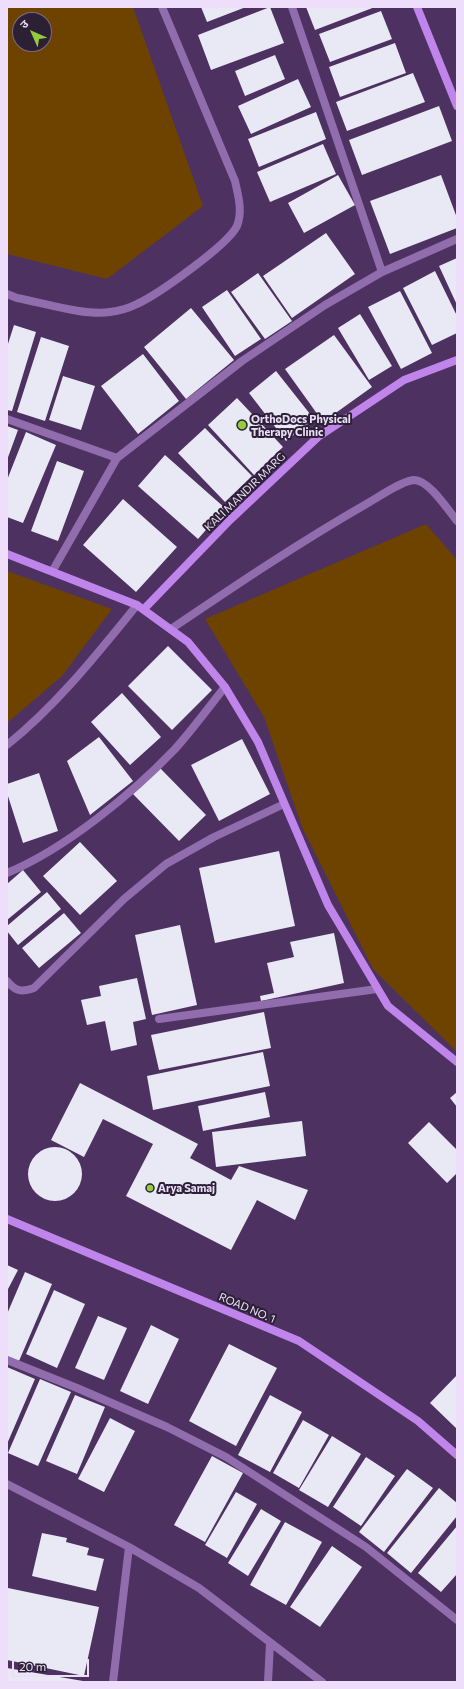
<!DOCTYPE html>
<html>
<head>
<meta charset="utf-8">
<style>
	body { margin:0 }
	#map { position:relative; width:464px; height:1689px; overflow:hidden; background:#4c3161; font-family:Commissioner,"Noto Sans Devanagari",sans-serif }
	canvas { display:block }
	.frame { position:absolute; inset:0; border:8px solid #eedefb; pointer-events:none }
	.north { position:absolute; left:12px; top:12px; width:40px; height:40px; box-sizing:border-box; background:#2c2035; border:1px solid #7a6c84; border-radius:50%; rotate:315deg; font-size:11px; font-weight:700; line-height:16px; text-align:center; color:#eedefb }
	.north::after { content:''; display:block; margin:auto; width:14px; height:18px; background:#93cd3d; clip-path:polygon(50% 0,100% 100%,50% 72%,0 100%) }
	.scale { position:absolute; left:12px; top:1659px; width:77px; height:18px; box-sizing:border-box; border:2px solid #eedefb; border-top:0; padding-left:5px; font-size:12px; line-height:14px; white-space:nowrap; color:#eedefb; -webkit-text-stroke:3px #2c2035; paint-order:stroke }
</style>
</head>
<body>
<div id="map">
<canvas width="464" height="1689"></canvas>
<div class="frame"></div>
<div class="north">उ</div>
<div class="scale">20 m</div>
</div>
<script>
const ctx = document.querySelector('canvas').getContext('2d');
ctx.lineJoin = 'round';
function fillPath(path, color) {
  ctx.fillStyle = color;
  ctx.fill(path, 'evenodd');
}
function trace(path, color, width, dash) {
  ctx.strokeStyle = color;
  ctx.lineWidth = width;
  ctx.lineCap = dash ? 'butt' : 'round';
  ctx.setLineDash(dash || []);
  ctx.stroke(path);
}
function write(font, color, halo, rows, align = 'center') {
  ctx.font = font + ' Commissioner,sans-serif';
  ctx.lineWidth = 4;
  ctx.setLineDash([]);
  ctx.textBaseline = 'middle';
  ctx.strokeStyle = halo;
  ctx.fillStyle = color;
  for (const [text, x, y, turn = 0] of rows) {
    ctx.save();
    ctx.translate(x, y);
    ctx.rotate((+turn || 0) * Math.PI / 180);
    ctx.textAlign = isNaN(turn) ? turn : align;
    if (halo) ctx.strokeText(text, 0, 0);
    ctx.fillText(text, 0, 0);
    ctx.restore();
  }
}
const green = new Path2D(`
	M7,7h126l70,199 -96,73 -100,-25zM20,20h24v24h-24z
	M426,524l31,36v492l-84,-83 -71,-142 -38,-110 -59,-98z
	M7,571l105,38 -50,67 -55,47z`);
const building = new Path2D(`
	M201,7h45l-39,15z
	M270,7l14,36 -73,27 -13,-35z
	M306,7h69l-60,23z
	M381,11l11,28 -62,23 -11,-28z
	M395,43l11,30 -66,24 -11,-30z
	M275,55l10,24 -40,17 -10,-25z
	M413,73l12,29 -78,29 -11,-29z
	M298,79l13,28 -60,27 -13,-28z
	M439,106l13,35 -90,34 -13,-35z
	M316,112l10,27 -67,28 -11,-28z
	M323,144l13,30 -66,28 -13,-30z
	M338,175l17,30 -51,28 -16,-30z
	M441,175l16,43v10l-67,26 -20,-53z
	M326,233l29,41 -63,44 -29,-42z
	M457,258v47l-18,-39z
	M435,271l22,45v17l-25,12 -29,-57z
	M258,273l34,48 -27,18 -34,-47z
	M227,290l34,49 -26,17 -33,-49z
	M400,291l32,62 -31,16 -33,-62z
	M191,308l43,52 -48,39 -42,-52z
	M360,314l32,52 -23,14 -31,-52z
	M14,325l22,7 -24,79 -5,-1v-63z
	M334,335l38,52 -49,35 -38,-53z
	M41,337l28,9 -24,75 -28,-9z
	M143,354l36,47 -41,33 -37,-48z
	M276,371l38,48 -28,22 -37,-48z
	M63,376l32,10 -14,44 -32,-10z
	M237,398l46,49 -29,28 -46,-50z
	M7,426l11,4 -11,30z
	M205,428l47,48 -27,26 -47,-49z
	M26,432l30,13 -33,78 -16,-6v-37z
	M165,455l60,53 -27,31 -60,-53z
	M57,461l27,10 -26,70 -27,-10z
	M123,499l54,48 -41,45 -53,-47z
	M168,646l44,44 -40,40 -44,-44z
	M122,693l39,44 -31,28 -39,-43z
	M99,737l34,44 -43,34 -23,-54z
	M242,739l28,55 -51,27 -28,-56z
	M160,768l46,47 -27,26 -46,-47z
	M39,773l19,58 -35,12 -16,-50v-9z
	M80,842l37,39 -37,34 -37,-39z
	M279,851l16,75 -80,17 -16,-75z
	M23,870l18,22 -34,28v-36z
	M47,892l14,17 -43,36 -11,-14v-5z
	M64,913l17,20 -42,35 -17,-20z
	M180,925l17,80 -45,10 -17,-80z
	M334,933l10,50 -83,18 -1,-5 14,-3 -7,-30 27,-6 -4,-15z
	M137,978l9,41 -13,3 4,23 -26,6 -6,-30 -18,4 -6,-25 20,-4 -2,-10z
	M264,1012l7,36 -112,22 -8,-35z
	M263,1052l7,34 -117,24 -6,-34z
	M80,1083l118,61 -8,14 41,22 8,-14 69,24 -13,30 -38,-20 -26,50 -105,-54 27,-52 -50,-25 -19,38 -33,-17z
	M265,1092l5,25 -67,14 -5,-25z
	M457,1092v15l-7,-9z
	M302,1121l4,35 -90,11 -4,-35z
	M429,1122l28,28v23l-10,10 -39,-40z
	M28 1174a27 27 0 1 1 54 0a27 27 0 1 1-54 0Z
	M7,1265l11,5 -11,21z
	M25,1272l27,12 -33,77 -12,-5v-42z
	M54,1290l31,14 -28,64 -31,-14z
	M98,1316l29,12 -23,52 -29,-12z
	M151,1325l28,14 -31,65 -28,-13z
	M229,1344l48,24 -41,78 -47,-25z
	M7,1367l28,12 -28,65z
	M457,1375v54l-27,-26z
	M40,1379l31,13 -33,74 -30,-13z
	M75,1395l30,12 -28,67 -31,-13z
	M270,1395l32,17 -32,60 -32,-17z
	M110,1418l25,13 -31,61 -26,-13z
	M303,1420l26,15 -30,53 -26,-15z
	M332,1436l29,18 -33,53 -29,-17z
	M212,1456l31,17 -38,69 -31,-17z
	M366,1457l29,19 -34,50 -28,-19z
	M407,1469l26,19 -49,64 -25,-20z
	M439,1488l18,15v13l-46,57 -24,-20z
	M236,1492l21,12 -30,54 -22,-13z
	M261,1509l20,12 -33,55 -20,-13z
	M285,1522l37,20 -36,63 -36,-20z
	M457,1526v48l-16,18 -23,-19z
	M42,1533l25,5 -1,4 23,6 -2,7 17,4 -8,32 -64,-15z
	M332,1546l30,21 -42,60 -30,-20z
	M8,1588l91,19 -15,69 -77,-16v-65z
	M7,1668l76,13v1h-76z`);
const lane = new Path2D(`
	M171,629c65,-44 129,-87 197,-126 11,-6 33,-22 46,-23 15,0 34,30 43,41`);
const street = new Path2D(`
	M292,7l90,265
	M7,294l10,4c27,5 67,18 93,14 9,-1 19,-4 27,-8 20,-9 91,-59 100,-78 6,-15 1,-31 -2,-45l-73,-174
	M7,419l110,39
	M53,570l64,-112 125,-97 83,-56 57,-33 75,-33
	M7,745c50,-40 90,-91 130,-140
	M7,873c58,-24 125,-79 168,-124 18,-20 33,-41 50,-62
	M7,981c9,11 15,11 27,7l90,-89 42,-35 48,-27 70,-33
	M159,1019l218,-30
	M7,1360l70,28 90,39 59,30 140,90 91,73
	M7,1484l122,63 70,41 123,94
	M113,1682l16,-135
	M268,1682l2,-39`);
const secondary = new Path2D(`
	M417,7l40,99
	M7,554l130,51 51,37 37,45 33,55 70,163 60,101 69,56
	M144,609l86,-89 88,-83 86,-57 53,-20
	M7,1219l292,122 119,80 39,34`);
const markers = [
	[242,425,5,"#93cd3d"],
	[150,1188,4,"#93cd3d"]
];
const poiNames = [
	["OrthoDocs Physical",251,419],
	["Therapy Clinic",251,432],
	["Arya Samaj",158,1188]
];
const streetNames = [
	["KALI MANDIR MARG",245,492,-44],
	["ROAD NO. 1",247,1308,23]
];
fillPath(green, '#6e4300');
fillPath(building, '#e9e8f5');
trace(lane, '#916dad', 8);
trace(street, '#916dad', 8);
trace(secondary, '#bf85eb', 8);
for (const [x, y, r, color] of markers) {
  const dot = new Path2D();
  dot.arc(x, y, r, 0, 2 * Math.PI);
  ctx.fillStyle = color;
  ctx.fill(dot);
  trace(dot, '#2c2035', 1.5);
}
write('bold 11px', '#eedefb', '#2c2035', poiNames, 'left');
write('11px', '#eedefb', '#2c2035', streetNames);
</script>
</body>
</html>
